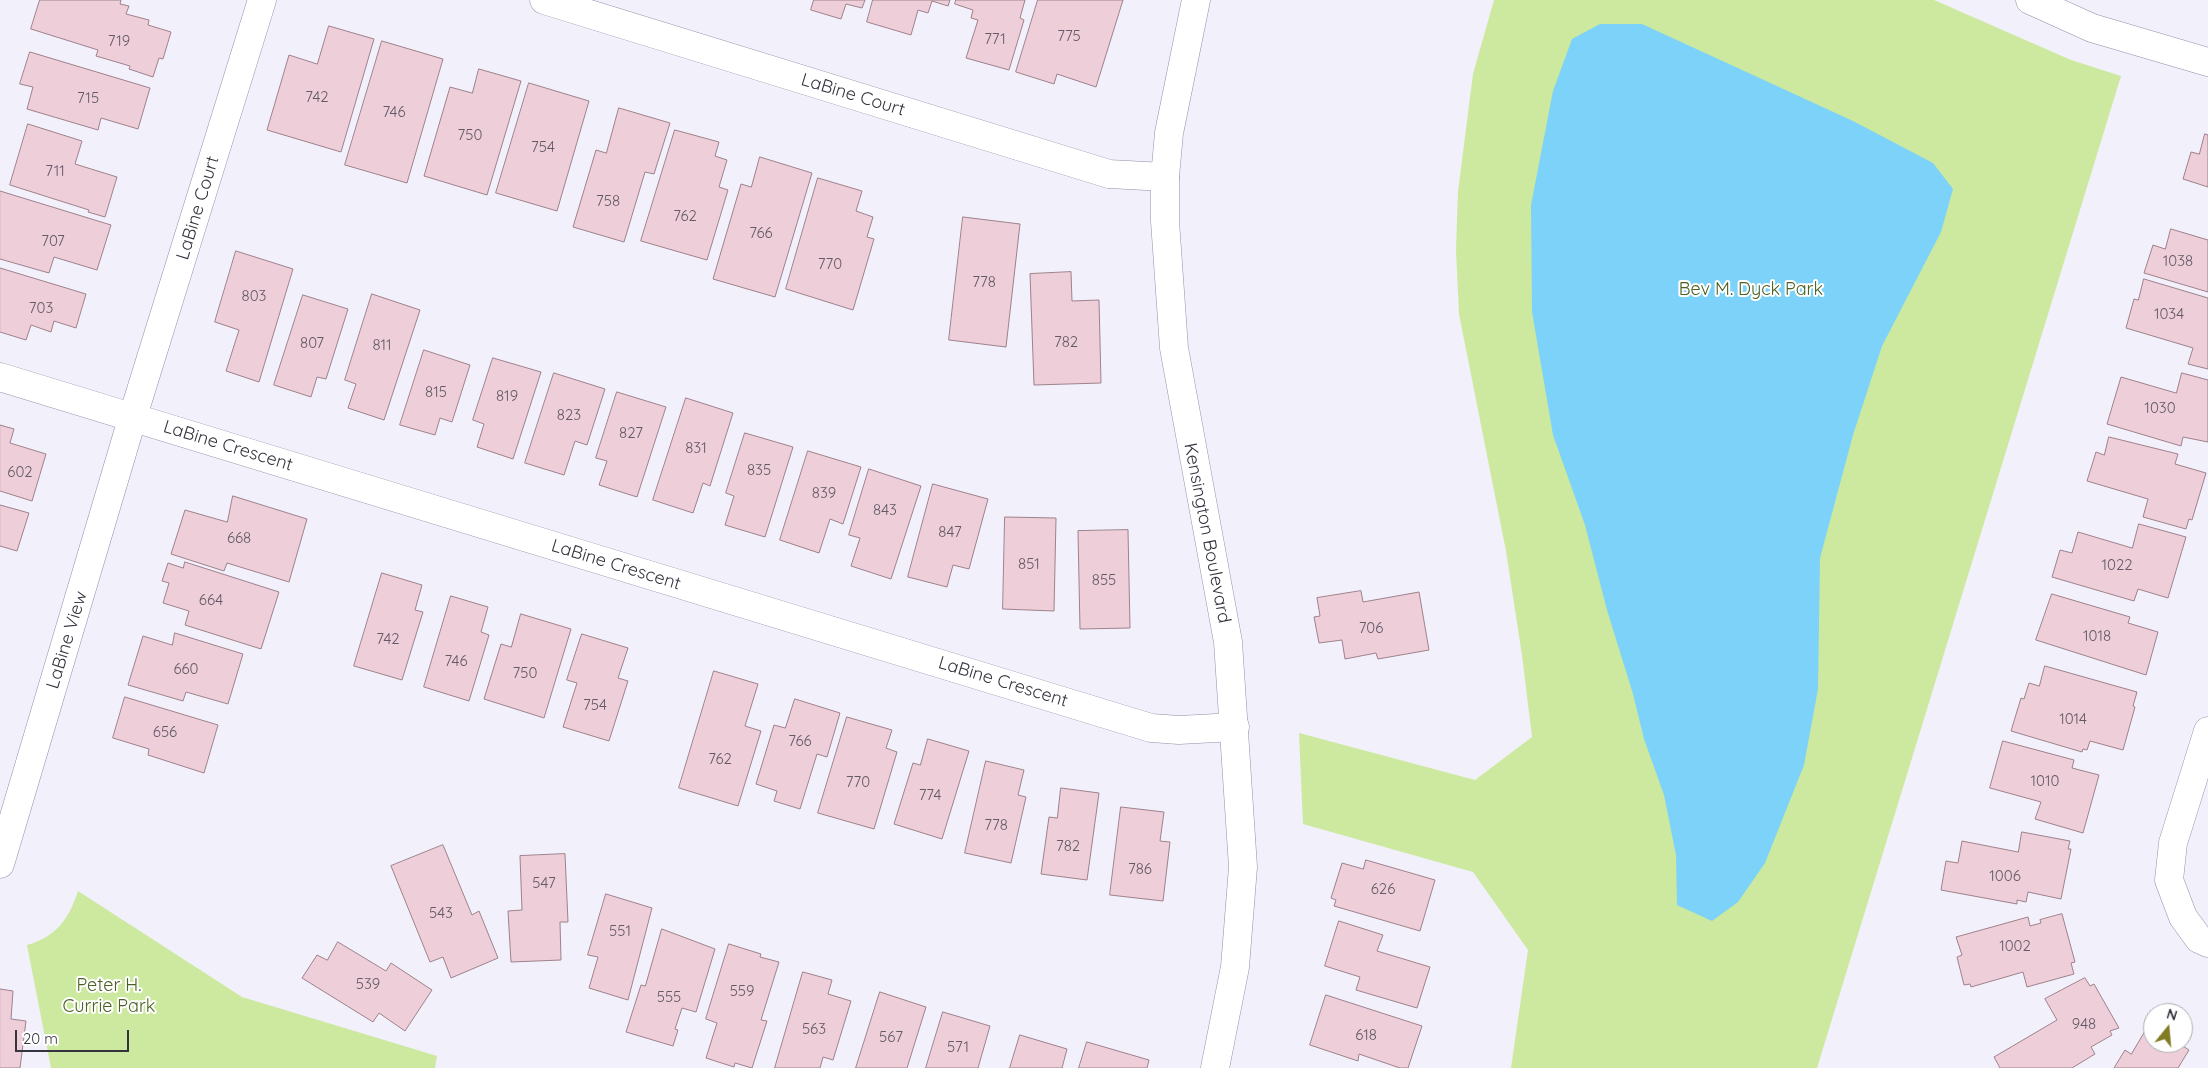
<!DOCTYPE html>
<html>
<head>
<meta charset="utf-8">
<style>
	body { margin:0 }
	#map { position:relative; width:2208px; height:1068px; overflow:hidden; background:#f1f0fb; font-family:Quicksand,sans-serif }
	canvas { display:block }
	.north { position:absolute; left:2143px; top:1003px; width:50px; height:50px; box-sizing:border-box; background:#fff; border:1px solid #aeadb2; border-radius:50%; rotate:17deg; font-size:14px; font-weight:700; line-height:20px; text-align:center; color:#35333e }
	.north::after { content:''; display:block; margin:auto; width:18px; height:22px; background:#827d25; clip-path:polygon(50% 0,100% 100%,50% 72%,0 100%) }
	.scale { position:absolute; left:15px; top:1030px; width:114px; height:22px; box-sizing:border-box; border:2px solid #35333e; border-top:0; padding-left:6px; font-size:15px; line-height:18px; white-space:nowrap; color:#35333e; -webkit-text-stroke:4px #fff; paint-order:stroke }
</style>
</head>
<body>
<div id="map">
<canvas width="2208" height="1068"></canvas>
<div class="north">N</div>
<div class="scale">20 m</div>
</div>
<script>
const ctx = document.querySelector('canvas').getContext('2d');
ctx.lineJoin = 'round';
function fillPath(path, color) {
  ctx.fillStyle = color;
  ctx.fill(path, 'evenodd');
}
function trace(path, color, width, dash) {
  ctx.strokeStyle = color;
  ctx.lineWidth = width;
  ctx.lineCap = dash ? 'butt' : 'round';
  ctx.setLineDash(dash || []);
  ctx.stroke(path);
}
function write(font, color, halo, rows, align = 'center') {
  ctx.font = font + ' Quicksand,sans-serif';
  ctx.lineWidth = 4;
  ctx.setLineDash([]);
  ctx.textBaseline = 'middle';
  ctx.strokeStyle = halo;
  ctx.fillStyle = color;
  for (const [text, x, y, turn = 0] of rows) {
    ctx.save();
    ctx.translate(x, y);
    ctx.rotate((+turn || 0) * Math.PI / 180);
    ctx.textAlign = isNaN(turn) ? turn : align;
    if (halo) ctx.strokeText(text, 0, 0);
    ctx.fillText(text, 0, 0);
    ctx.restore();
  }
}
const green = new Path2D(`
	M1494,0h440l137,60 50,16 -304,992h-306l17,-118 -55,-78 -170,-48 -4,-91 176,47 57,-43 -10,-82 -16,-104 -47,-237 -3,-64 2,-58 15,-118z
	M78,891l164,106 195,59 -2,12h-384l-24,-123c29,-8 42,-26 51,-54z`);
const water = new Path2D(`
	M1600,24h42l211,97 80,42 20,26 -12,43 -59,114 -29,89 -33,123 -2,131 -14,76 -39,98 -27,39 -26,19 -35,-16 -1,-50 -12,-60 -20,-56 -11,-45 -26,-84 -22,-85 -32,-90 -21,-123 -1,-107 22,-114 19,-52z`);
const building = new Path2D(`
	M40,0h81l-1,4 9,2 -3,8 23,6 -1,5 23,7 -8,27 -4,-1 -6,19 -24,-8 1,-3 -34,-10 2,-6 -67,-21z
	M814,0h51l-3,8 -16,-4 -5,15 -30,-9z
	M873,0h77l-2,6 -16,-5 -4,12 -10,-3 -7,25 -44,-13z
	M956,0h69l-5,18 4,2 -15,50 -43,-12 12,-38 -7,-2 2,-8 -18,-6z
	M1038,0h85l-27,87 -39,-13 -3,10 -38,-12z
	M329,26l45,13 -33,113 -74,-22 22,-75 28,9z
	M382,41l61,18 -36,124 -62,-18z
	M30,52l120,36 -12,41 -37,-11 -3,12 -71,-21 6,-22 -13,-3z
	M479,69l42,12 -34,114 -63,-19 26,-89 22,6z
	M529,83l60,18 -32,110 -61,-18z
	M619,108l51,15 -16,51 -9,-2 -21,70 -51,-15 23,-77 10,3z
	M28,124l54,17 -7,23 42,13 -12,40 -17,-5 1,-2 -79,-25z
	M675,130l44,12 -4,14 12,4 -8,27 9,3 -21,70 -66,-19z
	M2205,134l3,1v52l-25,-8 8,-27 8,2z
	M760,157l52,16 -37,124 -62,-18 28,-95 10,3z
	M818,178l44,13 -6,20 17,6 -6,20 7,2 -21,71 -67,-21z
	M0,191l111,34 -14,45 -43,-13 -5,16 -49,-14z
	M963,217l57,7 -14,123 -57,-7z
	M2171,229l37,11v52l-64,-19 9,-28 12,4z
	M236,251l57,18 -34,113 -33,-11 13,-41 -24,-8z
	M0,268l86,26 -10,34 -22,-7 -3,11 -20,-7 -5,15 -26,-8z
	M1071,272l1,29 27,-1 2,83 -67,2 -4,-111z
	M2144,279l64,19v71l-20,-5 5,-16 -67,-20 8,-29 4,1z
	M372,294l48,16 -36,110 -36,-12 8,-24 -11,-4z
	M303,295l45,14 -22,70 -9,-2 -6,20 -37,-12z
	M424,350l46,15 -18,57 -12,-4 -5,17 -35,-10z
	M493,358l48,14 -28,87 -36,-12 7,-23 -11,-4z
	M554,373l51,16 -18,56 -12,-4 -11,34 -39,-12z
	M2182,373l26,7v62l-25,-5 -2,9 -74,-22 14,-47 55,16z
	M617,392l49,15 -29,90 -38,-12 8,-24 -11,-3z
	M686,398l47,15 -23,73 -7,-3 -10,30 -40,-13z
	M0,425l14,4 -4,14 36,11 -14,47 -32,-10z
	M745,433l48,14 -28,90 -40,-12 9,-29 -8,-3z
	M2109,437l69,17 -3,10 31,9 -14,47 -3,-1 -3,10 -43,-12 5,-18 -61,-18 9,-29 8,3z
	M808,451l53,16 -18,57 -13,-5 -11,34 -39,-13z
	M869,469l52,17 -30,93 -40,-13 9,-28 -11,-3z
	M933,484l55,15 -19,70 -16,-4 -6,22 -39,-10z
	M233,496l74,23 -18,63 -62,-19 -3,8 -53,-17 14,-44 42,12z
	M0,505l29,8 -12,38 -17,-5z
	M1005,517l51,1 -2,93 -51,-2z
	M2139,524l47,13 -18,61 -30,-9 -4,12 -82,-24 8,-27 12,3 6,-21 54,16z
	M1128,530l2,98 -50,1 -2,-98z
	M185,562l94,30 -18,57 -76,-24 4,-14 -26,-8 6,-20 -7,-2 6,-18 15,5z
	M382,573l40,12 -7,25 8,2 -21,68 -48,-14z
	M1361,591l2,11 56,-10 10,58 -51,9 -2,-6 -31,6 -3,-19 -23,3 -5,-26 6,-1 -3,-18z
	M2052,594l78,23 -2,6 30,9 -12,43 -110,-35z
	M451,596l37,11 -7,25 8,3 -20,66 -45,-14z
	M521,614l50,15 -27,89 -60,-19 17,-55 10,3z
	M175,633l68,21 -15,50 -42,-12 -3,9 -55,-16 15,-49 29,9z
	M582,634l46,14 -10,30 10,3 -19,60 -46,-14 14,-44 -10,-3z
	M2045,666l92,26 -4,14 2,1 -12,43 -33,-9 -3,9 -4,-1 -1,3 -71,-21 10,-33 3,1 5,-16 10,3z
	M714,671l44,13 -13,42 16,5 -23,75 -59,-18z
	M125,697l93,28 -14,48 -56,-18 1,-6 -36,-11z
	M795,699l45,14 -13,44 -10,-3 -17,55 -26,-8 3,-10 -21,-7 18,-59 11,3z
	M847,717l45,13 -6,18 11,4 -23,77 -56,-16z
	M928,739l41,12 -27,88 -48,-15 19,-61 7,2z
	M2003,741l71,19 -2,8 27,7 -16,58 -48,-14 6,-17 -51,-14z
	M986,761l38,9 -6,25 8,2 -15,66 -46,-10z
	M1061,788l38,5 -12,87 -46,-6 8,-57 8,1z
	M1121,807l43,5 -4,29 10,1 -7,59 -53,-6z
	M2022,832l48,9 -2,8h3l-10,50 -33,-7 -2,10 -9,-2v4l-76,-14 5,-29 12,2 4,-22 56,11z
	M443,845l29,70 7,-4 19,47 -47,20 -8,-21 -13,5 -39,-96z
	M565,854l3,68h-8l1,38 -50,2 -3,-51 14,-1 -2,-54z
	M1366,860l69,20 -15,51 -86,-25 2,-6 -5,-2 11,-35 21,6z
	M606,894l46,14 -24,92 -39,-12 9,-31 -10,-2z
	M2062,914l13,48 -4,1 3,11 -47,13 -4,-15 -52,15 -1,-3 -6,1 -7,-28 5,-2 -6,-18 72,-20 2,9 11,-3 -1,-3z
	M1339,921l44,14 -6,16 53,16 -13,41 -61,-18 4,-13 -35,-11z
	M662,929l53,20 -19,63 -14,-4 -7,21 3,1 -5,16 -47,-14 15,-47 4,1z
	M338,942l48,29 5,-8 41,27 -27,41 -26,-18 -6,9 -71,-44 15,-23 10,5z
	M729,944l32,10 -1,3 19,5 -18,58 6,1 -15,47 -17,-5 -1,4 -28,-9 11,-35 -11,-4z
	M803,972l29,8 -4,14 23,7 -18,59 -10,-3 -3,11h-45z
	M2085,978l5,8 4,-2 25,44 -9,3 2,4 -21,12 4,7 -23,14h-72l-6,-11 63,-37 -12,-21z
	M0,989l13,2 -2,28 15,2 -6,47h-20z
	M880,992l46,15 -19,61h-51z
	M1326,995l96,31 -14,42h-8l-41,-14 -1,7 -48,-16z
	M943,1012l47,14 -12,42h-52z
	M2149,1025l4,3v15h25l11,7 -11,18h-64l11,-18 6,4z
	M1020,1035l47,14 -5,19h-52z
	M1087,1042l62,18 -2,8h-68z`);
const minor = new Path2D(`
	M544,0l565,174 56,3
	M0,377l1151,351 28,2 56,-3
	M2208,731l-35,112 -4,37 14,37 16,22 9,4
	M0,864l133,-448 129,-416`);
const tertiary = new Path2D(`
	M2030,0l62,28 116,34`);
const secondary = new Path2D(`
	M1196,0l-27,133 -4,44v44l9,127 54,294 15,225 -8,100 -20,101`);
const numberNames = [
	["775",1069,36],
	["771",995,39],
	["719",119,41],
	["742",317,97],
	["715",88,98],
	["746",394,112],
	["750",470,135],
	["754",543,147],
	["711",55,171],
	["758",608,201],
	["762",685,216],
	["766",761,233],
	["707",53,241],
	["1038",2178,261],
	["770",830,264],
	["778",984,282],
	["803",254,296],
	["703",41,308],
	["1034",2169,314],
	["782",1066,342],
	["807",312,343],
	["811",382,345],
	["815",436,392],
	["819",507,396],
	["1030",2160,408],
	["823",569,415],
	["827",631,433],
	["831",696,448],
	["835",759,470],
	["602",20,472],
	["839",824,493],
	["843",885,510],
	["847",950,532],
	["668",239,538],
	["851",1029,564],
	["1022",2117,565],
	["855",1104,580],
	["664",211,600],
	["706",1371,628],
	["1018",2097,636],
	["742",388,639],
	["746",456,661],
	["660",186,669],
	["750",525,673],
	["754",595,705],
	["1014",2073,719],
	["656",165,732],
	["766",800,741],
	["762",720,759],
	["1010",2045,781],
	["770",858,782],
	["774",930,795],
	["778",996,825],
	["782",1068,846],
	["786",1140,869],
	["1006",2005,876],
	["547",544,883],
	["626",1383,889],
	["543",441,913],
	["551",620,931],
	["1002",2015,946],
	["539",368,984],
	["559",742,991],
	["555",669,997],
	["948",2084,1024],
	["563",814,1029],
	["618",1366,1035],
	["567",891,1037],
	["571",958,1047]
];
const streetNames = [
	["LaBine Court",853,95,17],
	["LaBine Court",198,208,-73],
	["LaBine Crescent",228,446,17],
	["Kensington Boulevard",1207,533,79],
	["LaBine Crescent",616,565,17],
	["LaBine View",67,640,-73],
	["LaBine Crescent",1003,682,17]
];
const parkNames = [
	["Bev M. Dyck Park",1751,290],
	["Peter H.",109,986],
	["Currie Park",109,1007]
];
fillPath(green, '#cce99f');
fillPath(water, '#7cd2f8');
fillPath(building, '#edced9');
trace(building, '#9e818b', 1);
trace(minor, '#948fa9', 29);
trace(tertiary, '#948fa9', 29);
trace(secondary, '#948fa9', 29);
trace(minor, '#fff', 28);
trace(tertiary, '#fff', 28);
trace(secondary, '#fff', 28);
write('15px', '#635a65', null, numberNames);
write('18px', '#35333e', '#fff', streetNames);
write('18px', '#4b6021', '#fff', parkNames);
</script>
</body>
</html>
